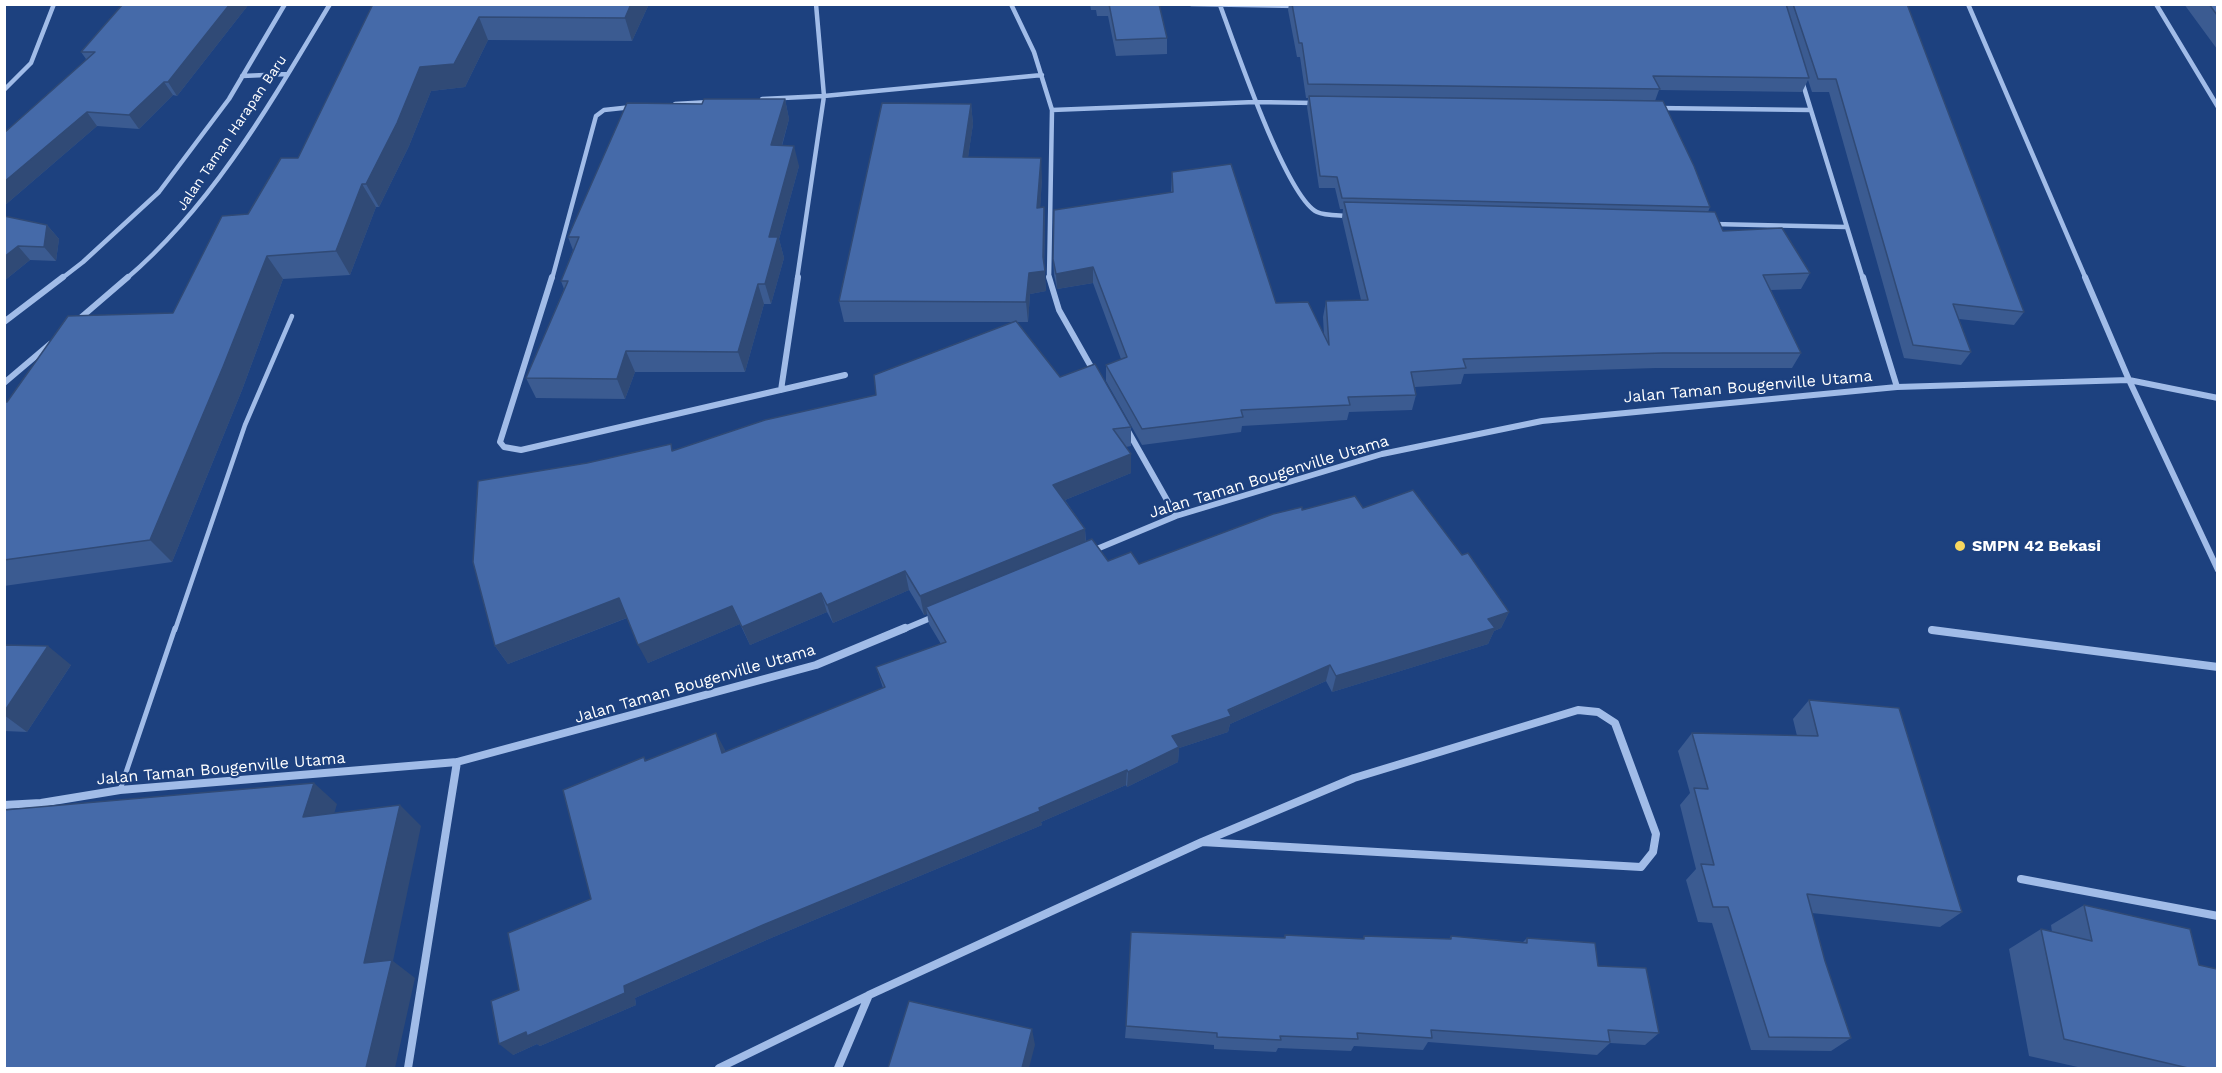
<!DOCTYPE html>
<html>
<head>
<meta charset="utf-8">
<style>
	body { margin:0 }
	#map { position:relative; width:2222px; height:1073px; overflow:hidden; background:#1d417f; font-family:"Work Sans",sans-serif }
	canvas { display:block }
	.frame { position:absolute; inset:0; border:6px solid #fff; pointer-events:none }
</style>
</head>
<body>
<div id="map">
<canvas width="2222" height="1073"></canvas>
<div class="frame"></div>
</div>
<script>
const ctx = document.querySelector('canvas').getContext('2d');
ctx.lineJoin = 'round';
function trace(path, color, width, dash) {
  ctx.strokeStyle = color;
  ctx.lineWidth = width;
  ctx.lineCap = dash ? 'butt' : 'round';
  ctx.setLineDash(dash || []);
  ctx.stroke(path);
}
function fillPath(path, color) {
  ctx.fillStyle = color;
  ctx.fill(path, 'evenodd');
}
function write(font, color, halo, rows, align = 'center') {
  ctx.font = font + ' "Work Sans",sans-serif';
  ctx.lineWidth = 4.5;
  ctx.setLineDash([]);
  ctx.textBaseline = 'middle';
  ctx.strokeStyle = halo;
  ctx.fillStyle = color;
  for (const [text, x, y, turn = 0] of rows) {
    ctx.save();
    ctx.translate(x, y);
    ctx.rotate((+turn || 0) * Math.PI / 180);
    ctx.textAlign = isNaN(turn) ? turn : align;
    if (halo) ctx.strokeText(text, 0, 0);
    ctx.fillText(text, 0, 0);
    ctx.restore();
  }
}
const laneFar1 = new Path2D(`
	M175,630l70,-205 47,-109`);
const lane = new Path2D(`
	M120,790l55,-162`);
const streetFar2 = new Path2D(`
	M1011,4l23,48 18,58 -3,169
	M1191,4l105,2
	M1968,4l118,275
	M2156,4l62,103
	M1220,5c14,38 66,192 97,207 8,4 23,3 32,4
	M242,76l46,-2
	M1802,81l61,198
	M4,90l27,-27 23,-59
	M762,99l62,-3 218,-21
	M675,104l35,-2
	M1658,108l152,2
	M1052,110l203,-8 60,1
	M1713,224l133,3
	M61,279l22,-17 76,-70 70,-93 56,-95
	M126,279c87,-74 146,-178 204,-275
	M552,279l44,-163 8,-6 28,-3
	M797,279l27,-183 -8,-92`);
const streetFar1 = new Path2D(`
	M552,277l-52,165 4,5 17,3 324,-75
	M1049,277l10,33 35,62
	M1863,277l34,110
	M2085,277l44,103 89,190
	M78,320l50,-43
	M4,322l59,-45
	M4,383l46,-39
	M781,390l17,-113
	M1128,431l48,85
	M1092,551l84,-35 206,-62 160,-33 355,-34 232,-7 89,18
	M902,630l31,-13`);
const street = new Path2D(`
	M1932,630l286,37
	M1578,710l20,2 17,11 41,111 -3,18 -12,15 -439,-25 152,-64z
	M4,805l37,-2 79,-13 337,-28 359,-97 89,-37
	M2021,879l197,37
	M408,1068l49,-306
	M719,1068l150,-73 333,-153
	M838,1068l31,-73`);
const wall = new Path2D(`
	M123,4h126l-72,92 -4,-1 -34,34 -42,-3 -93,80 82,-147 -5,-7z
	M373,4h276l-17,37 -144,-1 -23,47 -34,4 -22,55 -30,61h-3l-26,68 -67,4 -41,111 -70,172 -168,24v-184h3l166,-89 75,-99 50,-56z
	M1090,4h69l8,34v16l-51,2 -8,-40h-11l-1,-6h-5z
	M1289,4h618l117,308 -10,13 -55,-6 12,33 -10,13 -57,-7 -75,-266h-17l-4,-12 -6,12 -143,-2 -4,11 55,106 -2,5 15,19 87,42 -9,16 -30,1 30,63 -9,15h-136l-192,6 -3,10 -46,3 1,8 -4,15 -63,2 -2,8 -105,6 -1,6 -99,13 -36,-64v-16l15,-6 -28,-76 -36,6 -3,-14 -1,-16 118,-66 1,-21 104,131 48,32 -1,-18 3,-16 35,-1 -19,-82 1,-9h-3l-5,-21h-16l-12,-81 1,-9h-2l-6,-41h-3l-9,-47z
	M2184,4h33v45z
	M785,99l4,20 -7,27 17,20 -20,73 5,19 -13,46h-7l-19,68h-110l-10,27 -89,-1 -10,-20 38,-89 -3,-8 12,-31 -5,-13 134,-133z
	M971,104l2,20 -5,33 74,21 -2,30 4,-1 1,20 -1,38 2,26 -16,3 -2,28h-11l43,55 71,50v19l-5,1 5,26 -66,27 20,29 1,13 22,19 31,3 163,-54 61,-2 99,47 47,57 -8,16 -7,3 -6,13 -156,48 -6,-11 -96,43 -2,8 -49,16 -1,14 -51,25 -1,-2 -85,37 1,3 -271,113 -136,60 1,7 -96,41 -3,-2 -24,11 6,-65 72,-91 53,-142 2,4 78,-13 1,4 158,-64 -7,-21 65,-23 -12,-20 -2,-10 -3,1 -15,-25 -76,33 -6,-11 -77,33 -10,-21 -92,39 -21,-45 -119,46 -13,-18 178,-196 203,-55 136,-73h-168l-5,-21z
	M4,216l43,9 12,14 -3,22 -26,-1 -26,21z
	M4,645l67,20 -44,67 -23,-1z
	M1809,700l153,212 -22,15 -128,-14 13,48 26,77 -20,13 -80,-1 -39,-127 -14,-1 -12,-42 10,-11 -16,-64 10,-12 -12,-42 14,-18 105,3 -4,-17z
	M2084,905l115,60 18,103h-135l-53,-12 -20,-107 32,-20 11,3 -1,-7z
	M1285,935l78,4 1,-3 85,3 2,-3 72,6 4,-4 71,28 61,67 -14,12 -35,-2 -13,12 -169,-13 -5,8 -69,-4 -3,5 -73,-3 -2,4 -62,-3v-4l-89,-7 1,-12 158,-88z`);
const shadedWall = new Path2D(`
	M230,4h19l-72,92 -9,-14z
	M631,4h18l-17,37 -7,-23z
	M479,17l9,23 -23,47 -34,4 -22,55 -30,61 -13,-23 54,-117z
	M164,82l9,13 -34,34 -10,-14z
	M785,99l4,20 -13,47 -5,-21z
	M971,104l2,20 -8,54 -2,-21z
	M87,112l10,14 -93,80v-24z
	M794,146l5,20 -20,73 5,19 -13,46 -6,-20 4,-47z
	M1041,158l1,20 -3,50 -2,-20z
	M362,184l14,23 -26,68 -14,-24z
	M1044,207l1,20 -1,44h1l1,20 -16,3 -2,28 -2,-20 3,-29 14,-16z
	M47,225l12,14 -3,22 -12,-14z
	M18,246l12,14 -26,21v-24z
	M267,256l16,23 -41,111 -70,172 -22,-22z
	M1093,267v16l-36,6 -1,-15z
	M758,284l6,20 -19,68 -7,-20z
	M626,351l9,21 -10,27 -8,-20z
	M1131,454v19l-76,31 -2,-19z
	M1085,529l1,19 -160,59 1,7 -3,1 -4,-19z
	M905,571l4,19 -76,33 -6,-18z
	M821,593l6,19 -77,33 -8,-18z
	M619,598l10,19 -121,47 -13,-18z
	M732,606l8,18 -92,39 -10,-18z
	M1509,612l-8,16 -7,3 -6,13 -156,48 4,-16 152,-57z
	M48,646l23,19 -44,67 -23,-17v-3z
	M1330,665l-4,16 -96,43 -2,8 -49,16 -1,14 -51,25 1,-15 44,-36z
	M716,733l8,15 6,20 -8,-15z
	M1127,770l-1,15 -85,37 1,3 -271,113 -136,60 1,7 -96,41 -3,-2 -24,11 -14,-11 125,-58 139,-61 276,-117z
	M314,783l23,21 -10,34 -24,-21z
	M400,805l21,21 -28,135 22,17 -20,90h-29l-2,-105z
	M1032,1029l3,16 -6,23h-7z`);
const building = new Path2D(`
	M123,4h107l-62,78h-4l-35,33 -42,-3 -83,70v-49l91,-81h-14z
	M373,4h258l-6,14 -146,-1 -25,47 -34,3 -23,56 -31,61h-4l-26,67 -69,5 -44,111 -73,173 -146,20v-158h3l61,-86 105,-3 49,-97 26,-2 33,-56h17z
	M1109,4h50l8,34 -51,2z
	M1292,4h494l23,74 -156,-2 7,13 -352,-5 -6,-41h-3z
	M1793,4h114l117,308 -71,-8 18,48 -58,-7 -77,-266h-18z
	M2209,4h8v11z
	M1309,96l354,5 31,65 16,41 -368,-9 -5,-21 -17,-1z
	M704,99h81l-14,46 23,1 -25,91h9l-13,47h-7l-20,68 -112,-1 -9,28 -91,-1 42,-97h-7l18,-44h-11l59,-134 75,1z
	M882,103l89,1 -8,53 78,1 -4,50 7,-1 -1,50 2,14 -16,2 -3,29 -187,-1z
	M1231,164l45,139 32,-1 21,43 -3,-44 42,-1 -24,-98 371,10 8,19 59,-3 28,45 -47,2 38,78h-138l-200,6 3,9 -55,4 5,23 -68,2 2,8 -109,5 2,7 -101,12 -36,-64 21,-8 -34,-90 -37,7 -3,-15 1,-49 119,-18 -1,-20z
	M4,216l43,9 -3,22 -26,-1 -14,11z
	M1016,321l44,56 35,-13 36,63 -18,2 18,25 -78,31 32,44 -165,67 -15,-25 -78,34 -6,-12 -79,34 -10,-21 -94,39 -19,-47 -124,48 -22,-84 5,-81 109,-18 84,-19 1,7 93,-31 111,-25 -2,-20z
	M1413,490l49,65 6,-2 41,59 -21,7 7,9 -159,48 -6,-11 -102,45 3,6 -59,20 7,11 -51,25 -1,-2 -88,38 1,3 -277,114 -139,61 1,7 -98,43 -1,-4 -27,12 -8,-43 28,-11 -11,-57 83,-34 -28,-109 81,-33 1,4 71,-28 6,20 163,-66 -9,-20 70,-25 -20,-35 166,-68 16,22 23,-9 8,12 134,-50 29,-7v3l53,-14 8,12z
	M4,645l44,1 -44,66z
	M1809,700l90,8 63,204 -155,-18 18,67 26,77 -82,-1 -41,-130h-15l-12,-43 13,1 -20,-77 14,1 -16,-56 126,3z
	M314,783l-11,34 97,-12 -36,158 28,-3 -26,108h-362v-258z
	M2084,905l106,24 9,36 18,4v99h-29l-124,-29 -23,-110 51,12z
	M1131,932l154,6v-3l79,4v-3l87,3v-3l76,7v-5l68,5 3,23 48,2 13,65 -51,-3 2,12 -179,-12 1,8 -75,-5 1,6 -78,-3 1,4 -64,-3v-4l-91,-7z
	M909,1001l123,28 -10,39h-134z`);
const markers = [
	[1960,546,6,"#f8d75f"]
];
const farStreetnames = [
	["Jalan Taman Harapan Baru",232,133,-56]
];
const streetNames = [
	["Jalan Taman Bougenville Utama",1748,387,-5],
	["Jalan Taman Bougenville Utama",1269,477,-17],
	["Jalan Taman Bougenville Utama",695,684,-16],
	["Jalan Taman Bougenville Utama",221,769,-5]
];
const poiNames = [
	["SMPN 42 Bekasi",1972,546]
];
trace(laneFar1, '#a1bce8', 4.5);
trace(lane, '#a1bce8', 5);
trace(streetFar2, '#a1bce8', 4.5);
trace(streetFar1, '#a1bce8', 6);
trace(street, '#a1bce8', 8);
fillPath(wall, '#3b5b91');
fillPath(shadedWall, '#304a76');
fillPath(building, '#456aa9');
trace(building, '#304a76', 1.5);
for (const [x, y, r, color] of markers) {
  const dot = new Path2D();
  dot.arc(x, y, r, 0, 2 * Math.PI);
  ctx.fillStyle = color;
  ctx.fill(dot);
  trace(dot, '#1d417f', 2);
}
write('14px', '#fff', '#1d417f', farStreetnames);
write('16px', '#fff', '#1d417f', streetNames);
write('bold 16px', '#fff', '#1d417f', poiNames, 'left');
</script>
</body>
</html>
